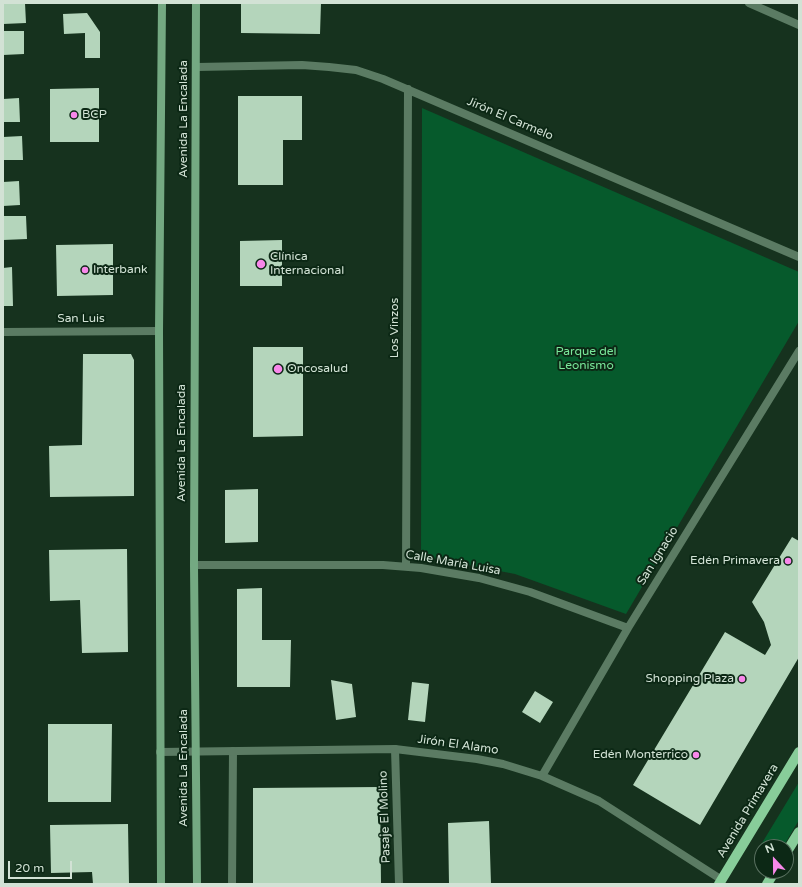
<!DOCTYPE html>
<html>
<head>
<meta charset="utf-8">
<style>
	body { margin:0 }
	#map { position:relative; width:802px; height:887px; overflow:hidden; background:#16321e; font-family:"Varela Round",sans-serif }
	canvas { display:block }
	.frame { position:absolute; inset:0; border:4px solid #d2e2d5; pointer-events:none }
	.north { position:absolute; left:754px; top:839px; width:40px; height:40px; box-sizing:border-box; background:#0c2815; border:1px solid #5b7262; border-radius:50%; rotate:338deg; font-size:11px; font-weight:700; line-height:16px; text-align:center; color:#d2e2d5 }
	.north::after { content:''; display:block; margin:auto; width:14px; height:18px; background:#f888ea; clip-path:polygon(50% 0,100% 100%,50% 72%,0 100%) }
	.scale { position:absolute; left:8px; top:861px; width:64px; height:18px; box-sizing:border-box; border:2px solid #d2e2d5; border-top:0; padding-left:5px; font-size:12px; line-height:14px; white-space:nowrap; color:#d2e2d5; -webkit-text-stroke:3px #0c2815; paint-order:stroke }
</style>
</head>
<body>
<div id="map">
<canvas width="802" height="887"></canvas>
<div class="frame"></div>
<div class="north">N</div>
<div class="scale">20 m</div>
</div>
<script>
const ctx = document.querySelector('canvas').getContext('2d');
ctx.lineJoin = 'round';
function fillPath(path, color) {
  ctx.fillStyle = color;
  ctx.fill(path, 'evenodd');
}
function trace(path, color, width, dash) {
  ctx.strokeStyle = color;
  ctx.lineWidth = width;
  ctx.lineCap = dash ? 'butt' : 'round';
  ctx.setLineDash(dash || []);
  ctx.stroke(path);
}
function write(font, color, halo, rows, align = 'center') {
  ctx.font = font + ' "Varela Round",sans-serif';
  ctx.lineWidth = 4;
  ctx.setLineDash([]);
  ctx.textBaseline = 'middle';
  ctx.strokeStyle = halo;
  ctx.fillStyle = color;
  for (const [text, x, y, turn = 0] of rows) {
    ctx.save();
    ctx.translate(x, y);
    ctx.rotate((+turn || 0) * Math.PI / 180);
    ctx.textAlign = isNaN(turn) ? turn : align;
    if (halo) ctx.strokeText(text, 0, 0);
    ctx.fillText(text, 0, 0);
    ctx.restore();
  }
}
const green = new Path2D(`
	M422,108l377,164v49l-173,293 -111,-40 -94,-18z
	M799,782v38l-16,27h-21v3l-3,-2z`);
const building = new Path2D(`
	M3,3h22l1,20 -23,1z
	M241,3h80l-1,31 -79,-1z
	M87,13l13,19v26h-15v-25l-21,1 -1,-20z
	M3,31h21v23l-21,1z
	M99,88v54h-49v-53z
	M238,96h64v44h-19v45h-45z
	M19,98l1,24h-17v-23z
	M22,136l1,24h-20v-23z
	M19,181l1,24 -17,1v-24z
	M3,216h23l1,23 -24,1z
	M282,240v46h-42v-45z
	M113,244v51l-56,1 -1,-51z
	M12,267l1,39h-10v-38z
	M253,347h50v89l-50,1z
	M83,354h48l3,6v136l-84,1 -1,-51 33,-1z
	M258,489v53l-33,1v-53z
	M792,537l7,4v116l-99,168 -67,-40 92,-153 40,23 6,-10 -7,-23 -12,-20z
	M127,549l1,103 -46,1 -2,-53 -30,1 -1,-51z
	M262,588v52h29l-1,47h-53v-98z
	M331,680l21,4 4,33 -20,3z
	M412,682l17,2 -4,38 -17,-2z
	M535,691l18,11 -13,21 -18,-11z
	M48,724h64l-1,78h-63z
	M380,787l1,97h-128v-96z
	M489,821l2,63h-42l-1,-61z
	M128,824l1,60h-36l-1,-12 -41,1 -1,-48z`);
const lane = new Path2D(`
	M395,749l4,135
	M232,884l1,-133`);
const street = new Path2D(`
	M749,3l50,22
	M197,67l105,-2 27,2 27,3 27,9 416,178
	M3,332l156,-1
	M194,565h189l38,3 58,10 51,14 98,36
	M406,566l2,-477
	M160,752l235,-3 82,10 26,5 39,12 57,25 123,79
	M542,776l86,-148 171,-277`);
const secondary = new Path2D(`
	M196,3l-2,562 3,319
	M161,884l-2,-553 3,-328`);
const primary = new Path2D(`
	M786,853l13,-21
	M719,884l80,-132
	M767,884l8,-13`);
const markers = [
	[74,115,4,"#f888ea"],
	[261,264,5,"#f888ea"],
	[85,270,4,"#f888ea"],
	[278,369,5,"#f888ea"],
	[788,561,4,"#f888ea"],
	[742,679,4,"#f888ea"],
	[696,755,4,"#f888ea"]
];
const poiNames = [
	["BCP",82,115],
	["Clínica",270,257],
	["Internacional",270,271],
	["Interbank",93,270],
	["Oncosalud",287,369],
	["Edén Primavera",780,561,"right"],
	["Shopping Plaza",734,679,"right"],
	["Edén Monterrico",688,755,"right"]
];
const streetNames = [
	["Avenida La Encalada",184,119,-90],
	["Jirón El Carmelo",510,119,23],
	["San Luis",81,319],
	["Los Vinzos",395,328,-90],
	["Avenida La Encalada",182,443,-90],
	["San Ignacio",658,556,-58],
	["Calle María Luisa",453,563,10],
	["Jirón El Alamo",458,745,8],
	["Avenida La Encalada",184,768,-90],
	["Avenida Primavera",748,811,-59],
	["Pasaje El Molino",385,817,-92]
];
const parkNames = [
	["Parque del",586,352],
	["Leonismo",586,366]
];
fillPath(green, '#065a2c');
fillPath(building, '#b4d5bb');
trace(lane, '#5b7b63', 8);
trace(street, '#5b7b63', 8);
trace(secondary, '#74a982', 8);
trace(primary, '#88cd9a', 10);
for (const [x, y, r, color] of markers) {
  const dot = new Path2D();
  dot.arc(x, y, r, 0, 2 * Math.PI);
  ctx.fillStyle = color;
  ctx.fill(dot);
  trace(dot, '#0c2815', 1.5);
}
write('12px', '#d2e2d5', '#0c2815', poiNames, 'left');
write('12px', '#d2e2d5', '#0c2815', streetNames);
write('12px', '#79e79a', '#0c2815', parkNames);
</script>
</body>
</html>
